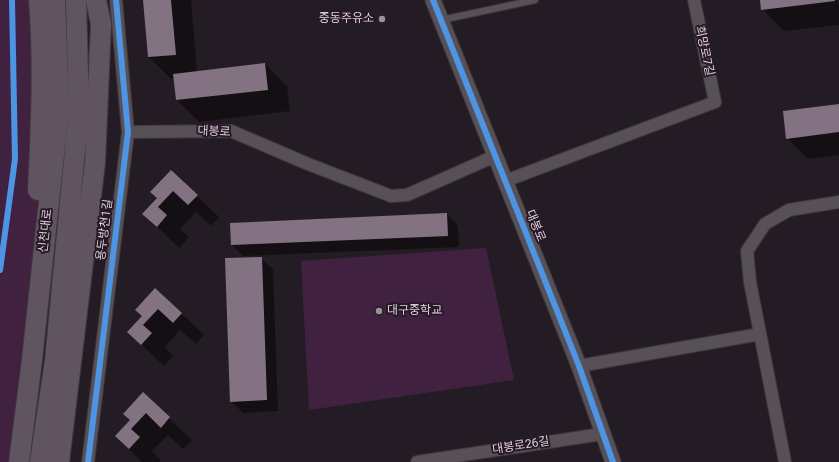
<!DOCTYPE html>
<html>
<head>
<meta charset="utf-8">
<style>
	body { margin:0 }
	canvas { display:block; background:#241c24 }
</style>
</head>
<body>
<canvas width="839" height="462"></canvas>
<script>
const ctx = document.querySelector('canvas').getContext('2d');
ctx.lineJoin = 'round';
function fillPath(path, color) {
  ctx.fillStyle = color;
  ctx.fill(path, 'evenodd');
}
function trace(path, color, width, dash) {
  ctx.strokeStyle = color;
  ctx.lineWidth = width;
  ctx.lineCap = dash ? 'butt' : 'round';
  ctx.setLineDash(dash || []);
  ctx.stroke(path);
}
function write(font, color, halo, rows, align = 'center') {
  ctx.font = font + ' Roboto,"Noto Sans KR",sans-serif';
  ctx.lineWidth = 4;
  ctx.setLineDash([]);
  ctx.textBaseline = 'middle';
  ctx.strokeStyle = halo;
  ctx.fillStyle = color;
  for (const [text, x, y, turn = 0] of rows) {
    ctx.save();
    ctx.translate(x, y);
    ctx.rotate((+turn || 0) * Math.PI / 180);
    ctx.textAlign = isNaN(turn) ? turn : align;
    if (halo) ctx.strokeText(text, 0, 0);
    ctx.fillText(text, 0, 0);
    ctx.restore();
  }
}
const green = new Path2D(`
	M0,0h38l4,97 -7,156 -15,209h-20z
	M486,248l28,132 -205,30 -8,-149z`);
const shadow = new Path2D(`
	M144,0h47l6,72 68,-8 22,22 3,25 -91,11 -22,-22 -2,-22 -4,1 -22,-22z
	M761,0h78v25l-55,6 -22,-22z
	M839,105v50l-31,4 -21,-21z
	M171,171l48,46 -8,9 -15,-14 -16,17 9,8 -10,11 -35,-34 14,-16z
	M447,214l11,12 1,21 -216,9 -11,-11z
	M261,258l12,11 5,142 -35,2 -12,-12z
	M156,289l48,46 -8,9 -16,-14 -15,17 8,9 -9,10 -36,-34 15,-16z
	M143,394l49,46 -9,9 -15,-14 -16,16 9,9 -2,2h-17l-26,-26 15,-15z`);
const building = new Path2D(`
	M143,0h28l5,55 -28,2z
	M760,0h75v1l-74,9z
	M265,63l3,27 -92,10 -3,-26z
	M839,104v28l-53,7 -3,-28z
	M171,170l27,25 -10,10 -15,-14 -15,16 9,8 -10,12 -15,-13 15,-16 -7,-6z
	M447,213l1,23 -217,9 -1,-22z
	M262,257l5,143 -37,2 -5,-144z
	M155,288l27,25 -9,10 -15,-14 -15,16 9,8 -11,12 -14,-13 15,-16 -7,-6z
	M143,392l27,25 -9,11 -15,-15 -15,16 9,8 -11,12 -14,-13 15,-16 -7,-6z`);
const service = new Path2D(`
	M441,20l94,-20`);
const minor = new Path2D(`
	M128,132l103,-1 77,33 83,32 16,-1 88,-39
	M505,181l210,-79 -21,-102
	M579,366l181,-32
	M88,462l40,-330 -12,-132
	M417,462l185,-28
	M785,462l-35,-180 -3,-31 18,-27 24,-14 50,-8`);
const tertiary = new Path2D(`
	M433,0l146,366 34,96`);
const trunk = new Path2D(`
	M38,190c3,-64 6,-127 1,-190
	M19,462l13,-102 27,-252 -4,-108
	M40,462l15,-101 24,-253 -3,-108
	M59,462l36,-299 6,-139 -5,-24`);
const cycleway = new Path2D(`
	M433,0l146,366 34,96
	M0,270l15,-111 -3,-159
	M88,462l40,-330 -12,-132`);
const markers = [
	[382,19,4,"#9c929c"],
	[379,311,4,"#9c929c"]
];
const poiNames = [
	["중동주유소",374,19],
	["대구중학교",387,311,"left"]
];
const streetNames = [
	["희망로7길",704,51,78],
	["대봉로",214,132,3],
	["대봉로",535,226,68],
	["용두방천1길",105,230,-83],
	["신천대로",46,231,-84],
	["대봉로26길",521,446,-9]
];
fillPath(green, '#412140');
fillPath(shadow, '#0007');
fillPath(building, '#827282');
trace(service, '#3e383e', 8);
trace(minor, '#3e383e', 14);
trace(tertiary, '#3e383e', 17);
trace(trunk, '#3e383e', 22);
trace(service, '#575157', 6);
trace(minor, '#575157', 12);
trace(tertiary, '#575157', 15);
trace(trunk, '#605460', 20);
trace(cycleway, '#4d94e3', 6);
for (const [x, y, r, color] of markers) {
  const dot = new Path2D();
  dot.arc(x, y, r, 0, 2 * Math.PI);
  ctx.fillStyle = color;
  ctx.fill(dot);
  trace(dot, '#281927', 1.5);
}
write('12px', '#dcd2dc', '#281927', poiNames, 'right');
write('12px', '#dcd2dc', '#281927', streetNames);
</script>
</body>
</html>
